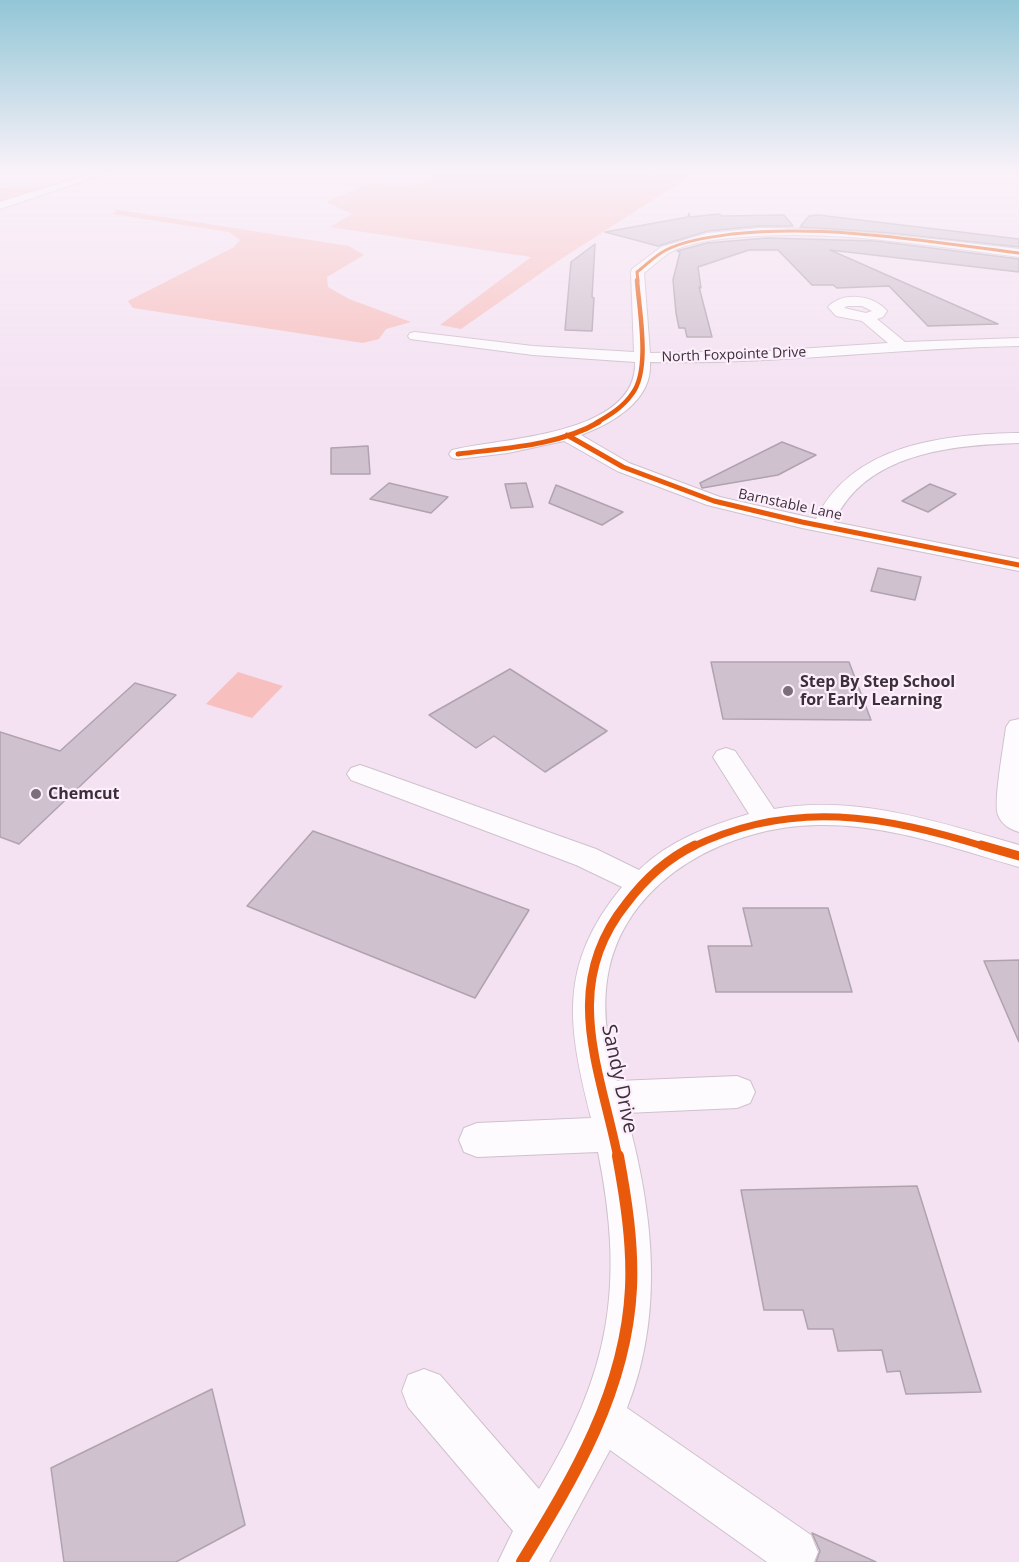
<!DOCTYPE html>
<html>
<head>
<meta charset="utf-8">
<style>
	body { margin:0 }
	canvas { display:block; background:#f4e2f2 }
</style>
</head>
<body>
<canvas width="1019" height="1562"></canvas>
<script>
const ctx = document.querySelector('canvas').getContext('2d');
ctx.lineJoin = 'round';
function fillPath(path, color) {
  ctx.fillStyle = color;
  ctx.fill(path, 'evenodd');
}
function trace(path, color, width, dash) {
  ctx.strokeStyle = color;
  ctx.lineWidth = width;
  ctx.lineCap = dash ? 'butt' : 'round';
  ctx.setLineDash(dash || []);
  ctx.stroke(path);
}
function write(font, color, halo, rows, align = 'center') {
  ctx.font = font + ' "Open Sans",sans-serif';
  ctx.lineWidth = 4.5;
  ctx.setLineDash([]);
  ctx.textBaseline = 'middle';
  ctx.strokeStyle = halo;
  ctx.fillStyle = color;
  for (const [text, x, y, turn = 0] of rows) {
    ctx.save();
    ctx.translate(x, y);
    ctx.rotate((+turn || 0) * Math.PI / 180);
    ctx.textAlign = isNaN(turn) ? turn : align;
    if (halo) ctx.strokeText(text, 0, 0);
    ctx.fillText(text, 0, 0);
    ctx.restore();
  }
}
const green = new Path2D(`
	M434,172h218l38,4 -132,85 -97,68 -21,-4 91,-68 -201,-30 22,-13 -26,-12 43,-18 35,1 16,-1 10,-4z
	M18,187l24,1 -42,14v-14z
	M118,210l231,36 15,9 -37,22 1,10 21,12 62,23 -25,7 -7,10 -16,4 -230,-35 -5,-7 106,-54 6,-7 -11,-8 -117,-18z
	M238,672l45,14 -31,32 -46,-14z`);
const building = new Path2D(`
	M689,213l1,4 29,-3 3,2 62,-1 9,11h-33l-52,5 -50,15 -53,-14 83,-15z
	M818,215l201,24v8l-129,-14 -90,-6 9,-11z
	M767,238l108,3 144,18v13l-189,-22 168,74 -70,2 -39,-40 -52,2 -4,-3h-21l-34,-35h-29l-51,17 3,21 -2,-1 13,50h-25l-2,-9h-6l-3,-15 -3,-33 7,-28 -3,-1 30,-8z
	M595,244l-3,53 2,1 -2,33 -27,-1 6,-68z
	M782,442l34,13 -38,20 -76,13 -2,-5z
	M368,446l2,28h-39v-26z
	M389,483l59,14 -17,16 -61,-14z
	M526,483l7,24 -22,1 -6,-24z
	M930,484l26,10 -28,18 -26,-11z
	M556,485l67,27 -21,13 -53,-22z
	M878,568l43,9 -6,23 -44,-9z
	M711,662h138l22,58 -148,-1z
	M510,669l97,62 -62,41 -51,-36 -18,12 -47,-33z
	M135,683l41,12 -157,149 -19,-7v-105l60,19z
	M313,831l216,79 -54,88 -228,-92z
	M743,908h85l24,84h-136l-8,-46h44z
	M1019,960v82l-35,-81z
	M917,1186l64,206 -75,2 -6,-23 -13,1 -5,-22 -44,1 -5,-22h-25l-5,-19h-39l-23,-120z
	M212,1389l33,136 -69,37h-112l-13,-94z
	M812,1533l64,29h-60l4,-11z`);
const minor = new Path2D(`
	M95,172h15l-110,37v-7z
	M760,228c87,0 172,11 259,21v8c-95,-12 -192,-29 -288,-19 -20,2 -45,5 -62,15 -9,6 -17,14 -25,20l6,80 118,-2 120,-8 -26,-22 -26,-5 -8,-9c14,-16 46,-12 59,4l-4,6 -6,2 28,23 114,-4v8c-123,2 -246,19 -369,16 3,39 -39,62 -69,73l48,28 91,34 96,22c36,-75 129,-85 203,-86v10c-67,2 -154,10 -185,79l185,37v12l-217,-43 -95,-23 -90,-34 -53,-30 -56,12 -50,6 -6,-1 -3,-4 3,-4c47,-12 186,-14 183,-88l-102,-7 -123,-16 -2,-3 2,-3 5,-1 118,14 101,6 -3,-80 1,-3 29,-22 47,-14zM847,306h15l10,5 -6,2 -22,-5z
	M1019,719v113c-9,-3 -17,-7 -21,-17 -5,-12 6,-71 8,-88l4,-6z
	M726,748l9,3 39,58c84,-15 166,14 245,36v22c-66,-19 -131,-43 -200,-42 -88,1 -189,50 -210,144 -8,37 -2,76 8,112l120,-5 13,5 5,11 -5,11 -13,5 -111,5c27,96 39,200 1,295l184,127 7,17 -4,10h-47l-157,-112 -61,112h-51l15,-31 -105,-124 -6,-16 6,-16 16,-6 16,6 99,114c71,-116 86,-203 59,-337l-121,5 -13,-5 -5,-12 5,-12 13,-5 114,-5c-23,-92 -34,-152 31,-231l-46,-22 -225,-85 -4,-6 4,-6 9,-3 9,3 227,81 43,21c31,-30 70,-44 110,-56l-36,-57 4,-6z`);
const cyclewayFar5 = new Path2D(`
	M638,281l-1,-9c9,-7 19,-17 29,-22 20,-10 45,-13 66,-16 96,-10 192,7 287,19`);
const cyclewayFar4 = new Path2D(`
	M596,423c14,-8 27,-16 36,-29 19,-24 7,-84 5,-114`);
const cyclewayFar3 = new Path2D(`
	M567,435l56,32 91,34 88,21 217,43
	M458,454c46,-6 100,-8 141,-32`);
const cyclewayFar2 = new Path2D(`
	M692,847c101,-49 192,-31 294,0`);
const cyclewayFar1 = new Path2D(`
	M981,845l38,11
	M618,1158c-18,-90 -58,-172 8,-254 18,-24 42,-46 69,-59`);
const cycleway = new Path2D(`
	M522,1562c52,-85 104,-171 109,-274 2,-44 -5,-89 -13,-132`);
const markers = [
	[788,691,6,"#7c6e7b"],
	[36,794,6,"#7c6e7b"]
];
const farStreetnames = [
	["North Foxpointe Drive",734,355,-2],
	["Barnstable Lane",790,505,12]
];
const poiNames = [
	["Step By Step School",800,682],
	["for Early Learning",800,700],
	["Chemcut",48,794]
];
const nearStreetnames = [
	["Sandy Drive",619,1079,78]
];
fillPath(green, '#f7c0bf');
fillPath(building, '#cfc1ce');
trace(building, '#b0a3af', 1.5);
trace(minor, '#cfc1cd', 2);
fillPath(minor, '#fdfbfd');
trace(cyclewayFar5, '#e8590c', 3);
trace(cyclewayFar4, '#e8590c', 4.5);
trace(cyclewayFar3, '#e8590c', 5);
trace(cyclewayFar2, '#e8590c', 7);
trace(cyclewayFar1, '#e8590c', 9);
trace(cycleway, '#e8590c', 12);
const sky = ctx.createLinearGradient(0, 0, 0, 390);
sky.addColorStop(0, '#92c6d6');
sky.addColorStop(0.44, '#faf2f9');
sky.addColorStop(1, '#faf2f900');
ctx.fillStyle = sky;
ctx.fillRect(0, 0, 1019, 390);
for (const [x, y, r, color] of markers) {
  const dot = new Path2D();
  dot.arc(x, y, r, 0, 2 * Math.PI);
  ctx.fillStyle = color;
  ctx.fill(dot);
  trace(dot, '#fdeefb', 2);
}
write('14px', '#3c2f3b', '#fdeefb', farStreetnames);
write('bold 16px', '#3c2f3b', '#fdeefb', poiNames, 'left');
write('20px', '#3c2f3b', '#fdeefb', nearStreetnames);
</script>
</body>
</html>
